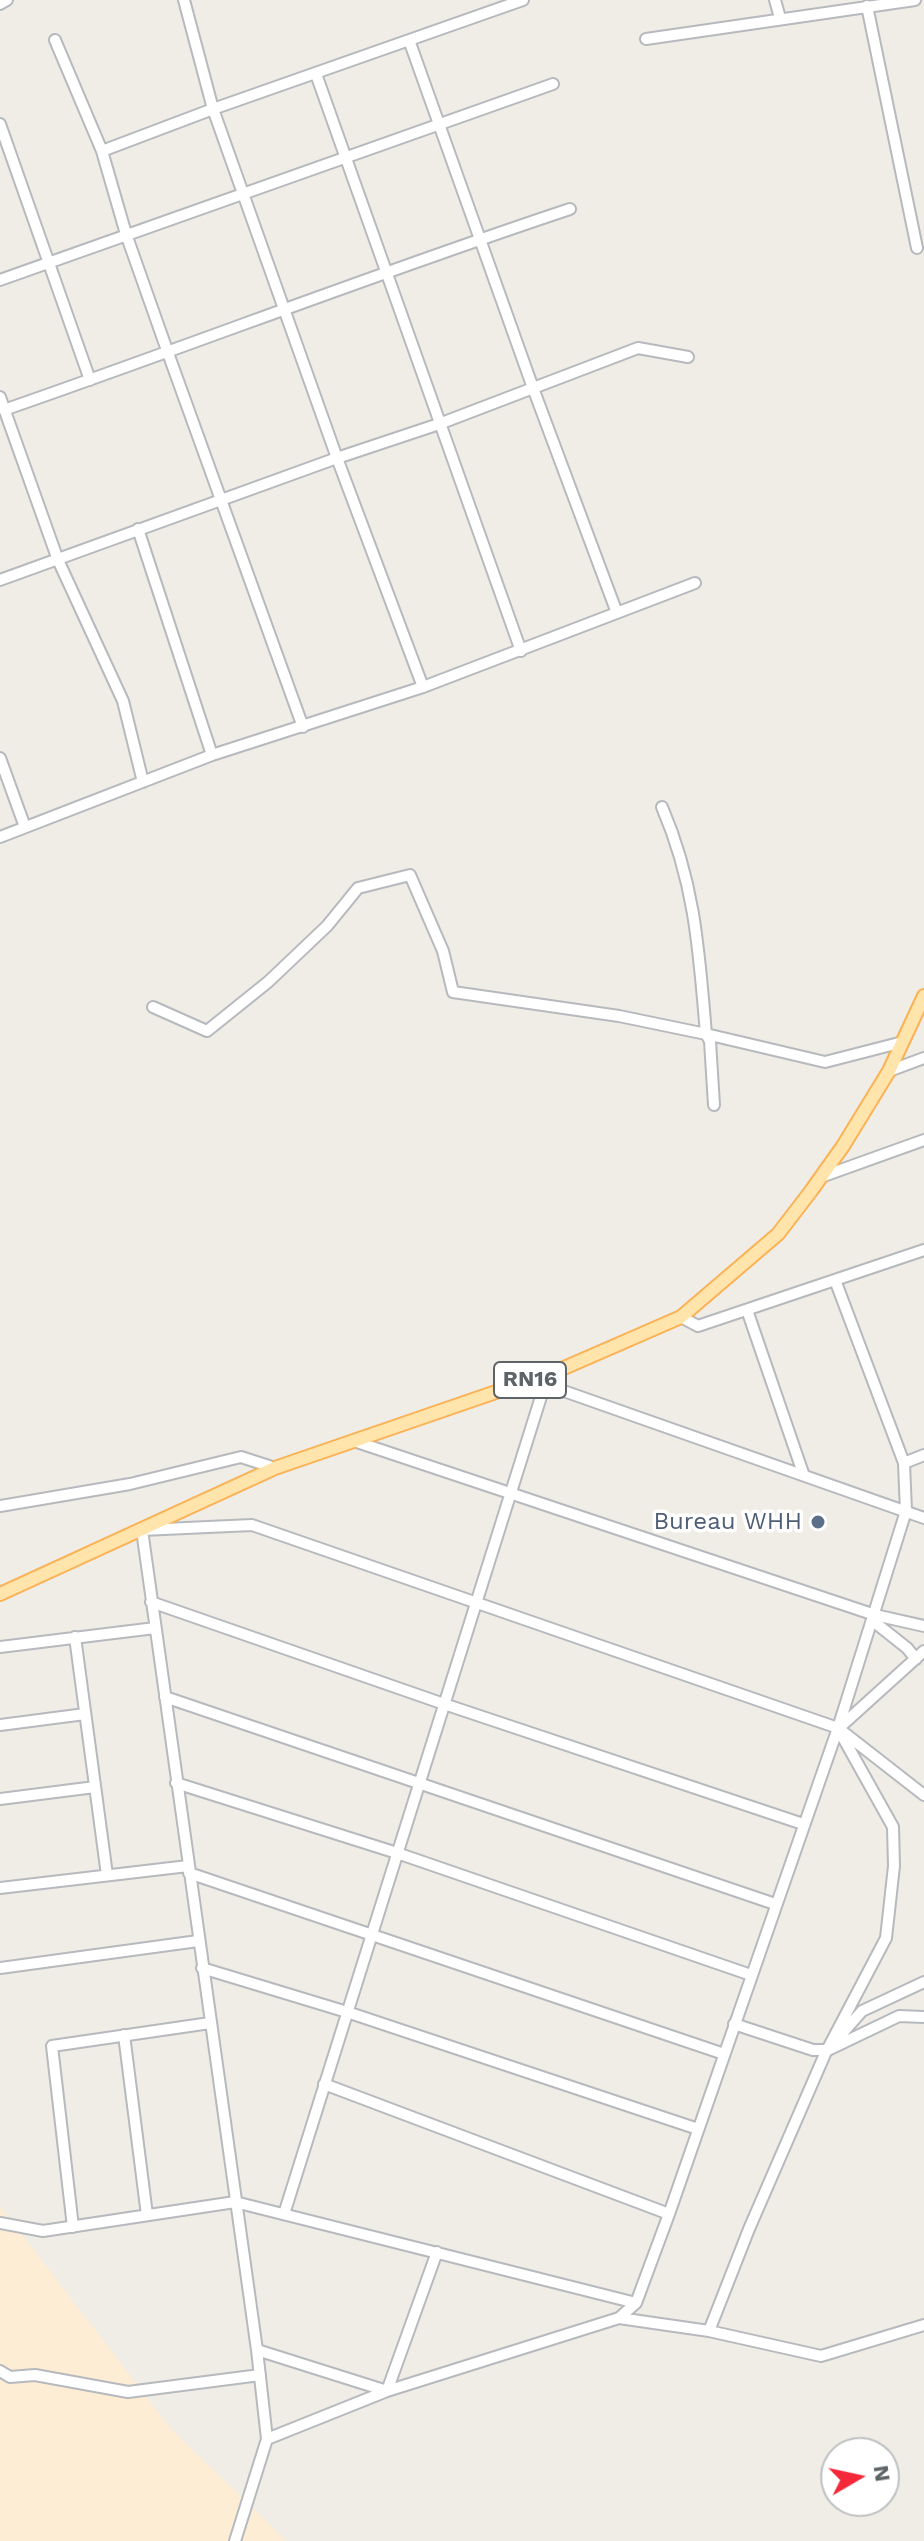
<!DOCTYPE html>
<html>
<head>
<meta charset="utf-8">
<style>
	body { margin:0 }
	#map { position:relative; width:924px; height:2541px; overflow:hidden; background:#f0ece6; font-family:"Work Sans",sans-serif }
	canvas { display:block }
	.north { position:absolute; left:820px; top:2437px; width:80px; height:80px; box-sizing:border-box; background:#fff; border:2px solid #bec1c2; border-radius:50%; rotate:81deg; font-size:22px; font-weight:700; line-height:32px; text-align:center; color:#5d6367 }
	.north::after { content:''; display:block; margin:auto; width:28px; height:36px; background:#f42838; clip-path:polygon(50% 0,100% 100%,50% 72%,0 100%) }
</style>
</head>
<body>
<div id="map">
<canvas width="924" height="2541"></canvas>
<div class="north">N</div>
</div>
<script>
const ctx = document.querySelector('canvas').getContext('2d');
ctx.lineJoin = 'round';
function fillPath(path, color) {
  ctx.fillStyle = color;
  ctx.fill(path, 'evenodd');
}
function trace(path, color, width, dash) {
  ctx.strokeStyle = color;
  ctx.lineWidth = width;
  ctx.lineCap = dash ? 'butt' : 'round';
  ctx.setLineDash(dash || []);
  ctx.stroke(path);
}
function write(font, color, halo, rows, align = 'center') {
  ctx.font = font + ' "Work Sans",sans-serif';
  ctx.lineWidth = 7;
  ctx.setLineDash([]);
  ctx.textBaseline = 'middle';
  ctx.strokeStyle = halo;
  ctx.fillStyle = color;
  for (const [text, x, y, turn = 0] of rows) {
    ctx.save();
    ctx.translate(x, y);
    ctx.rotate((+turn || 0) * Math.PI / 180);
    ctx.textAlign = isNaN(turn) ? turn : align;
    if (halo) ctx.strokeText(text, 0, 0);
    ctx.fillText(text, 0, 0);
    ctx.restore();
  }
}
const sand = new Path2D(`
	M0,2206l172,224 115,111h-287z`);
const minor = new Path2D(`
	M184,0l29,109 124,349 86,229
	M775,0l5,18
	M0,4l7,-4
	M867,6l50,242
	M646,39l269,-39
	M55,40l47,111 24,83 42,119 135,374
	M409,40l124,348 84,225
	M316,74l205,577
	M0,124l90,256
	M102,151l111,-42 310,-109
	M0,280l553,-196
	M0,397l58,163 65,141 20,81
	M4,410c190,-66 376,-138 566,-201
	M138,529l74,226
	M0,580l337,-122 102,-34 199,-76 50,9
	M0,758l25,69
	M662,807c33,77 37,144 44,227l4,7 4,64
	M0,837l212,-82 211,-68 272,-104
	M153,1007l54,24 61,-49 59,-56 31,-38 52,-13 33,76 10,41 166,24 87,18 119,28 78,-20
	M889,1071l35,-13
	M821,1177l103,-37
	M747,1310l56,163
	M681,1317l17,9 226,-76
	M541,1383l383,135
	M354,1441l521,174 49,11
	M904,1463l20,-8
	M0,1506l130,-22 111,-27 34,11
	M151,1602l293,102 359,120
	M873,1621l34,27 9,11
	M75,1637l32,238
	M0,1647l155,-19
	M165,1697l610,207
	M0,1725l85,-11
	M840,1727l84,-76
	M176,1783l221,70 354,122
	M0,1799l95,-12
	M189,1873l535,181
	M0,1888l188,-22
	M0,1968l198,-27
	M202,1968l145,44 351,117
	M734,2024l79,26h15l71,-34 25,1
	M124,2035l23,180
	M840,2036l22,-25 62,-29
	M324,2084l345,130
	M284,2214l261,-830
	M0,2223l43,8 192,-29 401,101
	M73,2227l-21,-181 158,-23
	M619,2318l17,-15 33,-89 169,-486 68,-217 -2,-48 -69,-183
	M709,2331l40,-102 76,-175 61,-116 8,-72 -1,-39 -52,-93
	M257,2350l130,41 50,-139
	M0,2371l10,6 25,-2 93,17 132,-17
	M267,2439l120,-48 232,-73 90,13 112,25 103,-31
	M235,2541l32,-102 -10,-89 -115,-820 110,-5 586,203 86,67`);
const major = new Path2D(`
	M0,1594l275,-126 282,-97 124,-54 97,-83 33,-43 32,-45 46,-75 35,-75`);
const markers = [
	[818,1522,8,"#5c6f8a"]
];
const shields = [
	[530,1380,72]
];
const shieldNames = [
	["RN16",530,1380]
];
const serviceNames = [
	["Bureau WHH",802,1522]
];
fillPath(sand, '#fdedd4');
trace(minor, '#b6b9bd', 14);
trace(major, '#fab255', 16);
trace(minor, '#fff', 10);
trace(major, '#ffe4ac', 12);
for (const [x, y, r, color] of markers) {
  const dot = new Path2D();
  dot.arc(x, y, r, 0, 2 * Math.PI);
  ctx.fillStyle = color;
  ctx.fill(dot);
  trace(dot, '#fff', 3);
}
for (const [x, y, w] of shields) {
  const box = new Path2D();
  box.roundRect(x - w / 2, y - 18, w, 36, 6);
  ctx.fillStyle = '#fff';
  ctx.fill(box);
  trace(box, '#5d6367', 2);
}
write('bold 22px', '#5d6367', null, shieldNames);
write('24px', '#4e5e75', '#fff', serviceNames, 'right');
</script>
</body>
</html>
